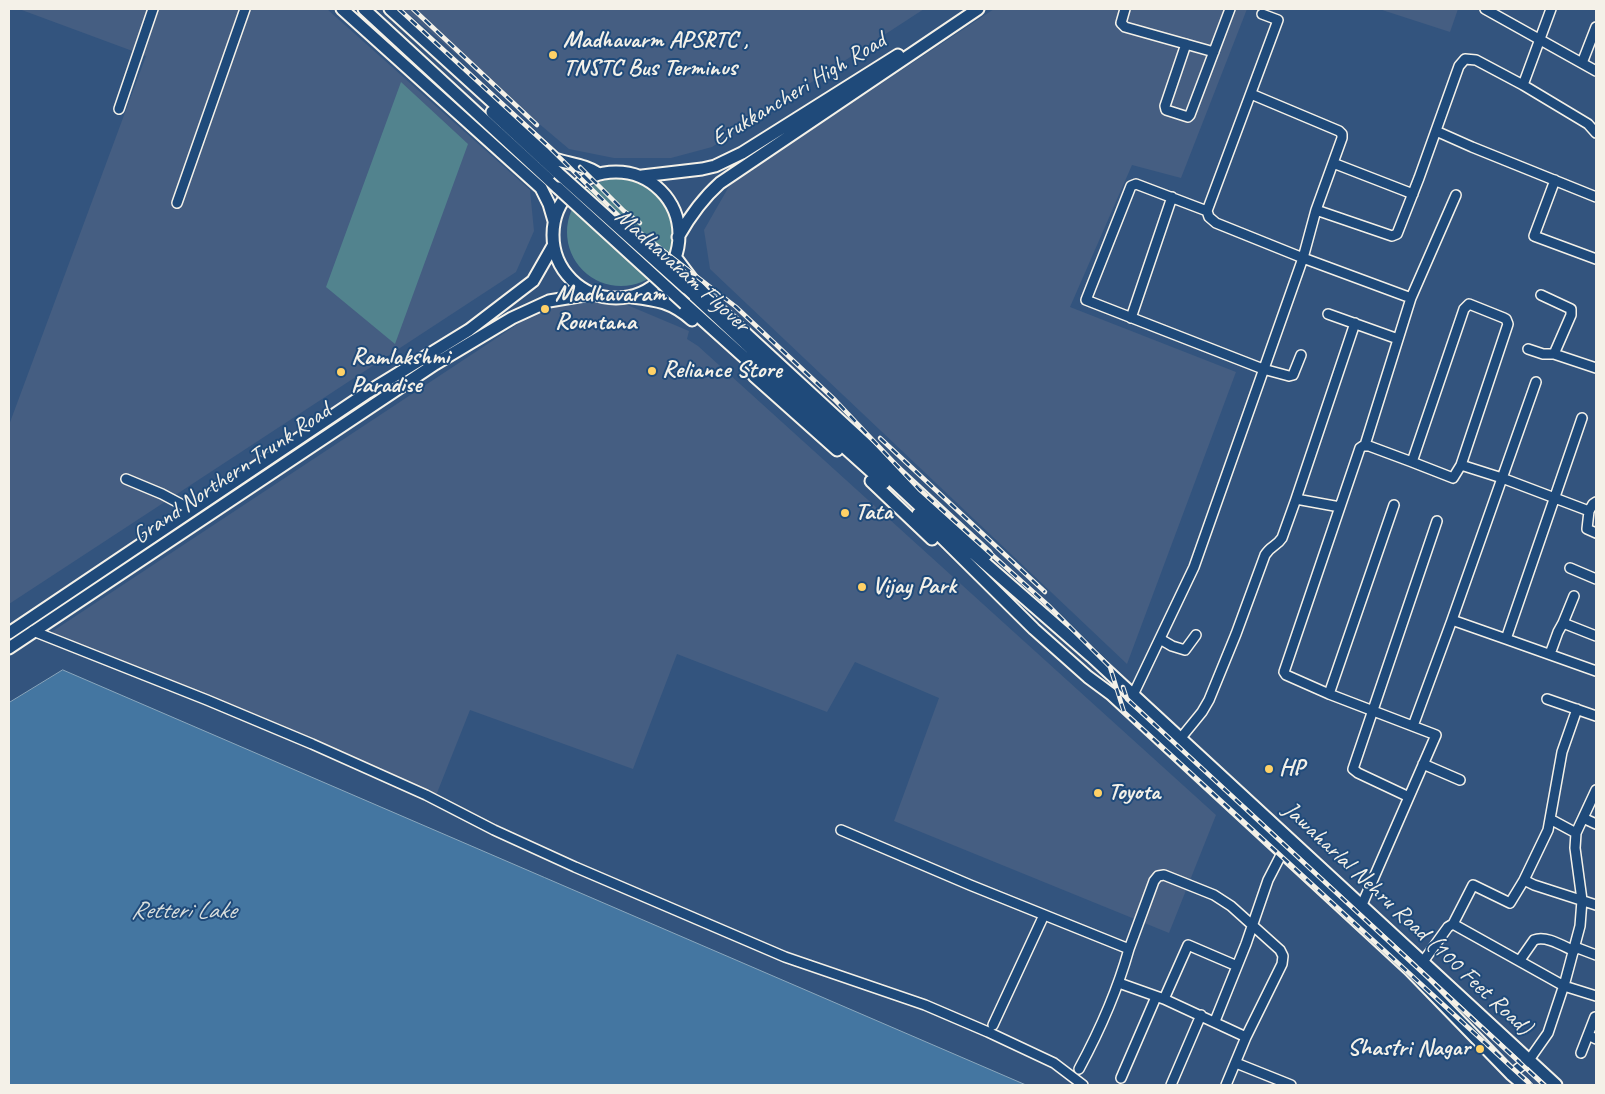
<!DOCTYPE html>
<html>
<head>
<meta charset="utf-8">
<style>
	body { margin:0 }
	#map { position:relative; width:1605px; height:1094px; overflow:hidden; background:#33547e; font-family:Caveat,sans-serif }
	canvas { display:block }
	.frame { position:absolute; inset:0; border:10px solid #f4f1e8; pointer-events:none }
</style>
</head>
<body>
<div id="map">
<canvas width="1605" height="1094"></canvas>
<div class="frame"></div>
</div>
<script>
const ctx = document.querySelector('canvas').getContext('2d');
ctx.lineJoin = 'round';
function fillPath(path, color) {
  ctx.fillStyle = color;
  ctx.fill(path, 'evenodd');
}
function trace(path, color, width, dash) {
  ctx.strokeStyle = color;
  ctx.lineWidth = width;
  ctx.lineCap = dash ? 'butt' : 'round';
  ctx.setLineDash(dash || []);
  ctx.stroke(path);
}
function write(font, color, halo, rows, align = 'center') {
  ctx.font = font + ' Caveat,sans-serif';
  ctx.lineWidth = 4;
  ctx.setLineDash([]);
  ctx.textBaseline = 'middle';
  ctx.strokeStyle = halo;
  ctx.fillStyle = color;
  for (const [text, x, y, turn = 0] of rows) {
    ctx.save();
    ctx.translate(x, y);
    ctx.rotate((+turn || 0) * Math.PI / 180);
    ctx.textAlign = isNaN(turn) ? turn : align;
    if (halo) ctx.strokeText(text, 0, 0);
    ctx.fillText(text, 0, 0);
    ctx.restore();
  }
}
const built = new Path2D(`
	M19,9h308l203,181 4,41 -18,41 -507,332v-179l137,-369z
	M403,9h521l-212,138 -41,11h-57l-45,-9z
	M994,9h253l-66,169 -49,-13 -62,142 166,65 -109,292 -417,-395 -6,-39 27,-47z
	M1379,9h79l-8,23z
	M613,299l76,32 -2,8 11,7 518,469 -47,118 -275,-112 45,-123 -84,-36 -28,50 -150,-58 -44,115 -163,-59 -35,88 -388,-163 486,-321 13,-2 6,-5z`);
const green = new Path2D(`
	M401,82l67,62 -73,200 -69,-57z
	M567 232a54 54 0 1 1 108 0a54 54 0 1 1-108 0Z`);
const water = new Path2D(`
	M63,670l963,415h-1017v-382z`);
const minor = new Path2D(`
	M1125,9l-4,14 4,4 89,25
	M1485,9l111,62
	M1262,14l16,6 -71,191 -71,-27 -5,2 -45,114 177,69 26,7 4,-1 8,-20
	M1186,44l-21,62 1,4 22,7 2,-2 40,-106
	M1582,63l14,-36
	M1523,85l65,39 8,9
	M119,109l34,-100
	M1436,131l36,16 124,50
	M1333,163l80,31
	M1555,180l-21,56 62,23
	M177,203l68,-194
	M1316,210l76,26 5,-2 22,-56 40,-112 6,-7 11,1 47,25 28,-76
	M1207,211l2,6 7,6 87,35 108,40
	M1541,295l30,14v6l-17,39 42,14
	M1469,304l35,14 2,1 2,5 -47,141 -8,13 -41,-16 52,-153z
	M1328,314l70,25
	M1131,318l41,-121
	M1528,349l15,5h11
	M1582,418l-76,221 90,32
	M1365,445l46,-147 45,-103
	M1461,465l41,13 87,33 4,-7 3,-2
	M126,479l36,15 30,16
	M1296,499l59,-176
	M1340,507l-56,165 2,3 43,19 107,41 -75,172
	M1589,511l-2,18 9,4
	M1570,568l26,11
	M1563,623l11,-27
	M33,631l174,69 105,44 114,51 68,35 81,37 210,90 140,48 63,27 66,31 29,22
	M1160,639l12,7 13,4 11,-15
	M1506,639l-54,-19 84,-238
	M1550,654l8,-22 5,-9 33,13
	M1329,694l65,-189
	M1133,695l61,-128 109,-309 13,-48 26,-72v-4l-3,-3 -88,-37
	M1547,699l49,17
	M1577,709l-15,43 -14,78 -24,50 10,5 62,20
	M1413,726l39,-106
	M1180,739l22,-27 7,-12 27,-66 29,-79c5,-9 12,-9 17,-17l14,-39 44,8 20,-59 3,-2h6l43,16
	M1423,764l37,16
	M1409,797l-51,-24 -5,-4 84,-248
	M1583,818l13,6
	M1550,819l26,14
	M841,830l129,55 159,64c-12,43 -29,81 -50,120
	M1524,880l-14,23 -37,-18 -20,39 111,62 32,10
	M1575,947l21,8
	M1129,949l25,-68 4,-5 6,-1 50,20 17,11 49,44 3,6 -1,8 -36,73
	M1520,960l14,-20c12,-5 29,6 40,11
	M1422,963l26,-36 5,-3
	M1119,983l45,16 82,38 -20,48
	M1164,999l24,-54 49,21
	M1595,1017l-7,18 8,4
	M1215,1021l31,-77 22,-64 15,-29
	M993,1025l51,-110
	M1581,1053l7,-18
	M1236,1063l55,22
	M1511,1074l18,-14 19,-27 17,-51 15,-56 2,-26 -7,-52 1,-15 20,-43
	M1121,1078l35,-81
	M1171,1085l30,-70`);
const major = new Path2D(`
	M342,9l199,179 8,16 5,17
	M364,9l194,179
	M390,9l165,150c15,5 31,6 44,15
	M492,112l66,61
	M553 235a63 63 0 1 1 126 0a63 63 0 1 1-126 0Z
	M642,176l60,-7 13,-3 27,-13 156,-98
	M678,237c12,-21 24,-38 42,-54l258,-174
	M676,258l21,28 20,21 269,248
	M686,288l238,222 167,146 465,429
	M632,297c25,3 40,5 60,23
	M685,304l199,179
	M754,376l83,74
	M871,481l61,58
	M918,514l116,115 54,48 23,17 299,276 101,104 13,11
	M9,633l359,-241 101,-62 64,-49 20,-35
	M9,648l426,-284 77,-46 37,-17 42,-7`);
const rail = new Path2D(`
	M399,9l149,137 72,71 116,90 99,93 84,89 131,118 60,60 14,45 407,373
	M413,9l124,116
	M580,167l44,44 16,12
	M880,438l165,154
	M1123,687l4,12 417,386`);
const majorBridge = new Path2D(`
	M558,173l128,115
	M558,188l127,116`);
const markers = [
	[553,55,5,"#ffd166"],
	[545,309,5,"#ffd166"],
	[652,371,5,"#ffd166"],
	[341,372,5,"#ffd166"],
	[845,513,5,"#ffd166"],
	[862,587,5,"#ffd166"],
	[1269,769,5,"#ffd166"],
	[1098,793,5,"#ffd166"],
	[1480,1049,5,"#ffd166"]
];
const poiNames = [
	["Madhavarm APSRTC ,",563,41],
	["TNSTC Bus Terminus",563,69],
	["Madhavaram",555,295],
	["Rountana",555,323],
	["Ramlakshmi",351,358],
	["Paradise",351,386],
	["Reliance Store",662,371],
	["Tata",855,513],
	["Vijay Park",872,587],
	["HP",1279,769],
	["Toyota",1108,793],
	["Shastri Nagar",1470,1049,"right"]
];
const streetNames = [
	["Erukkancheri High Road",799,90,-31],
	["Madhavaram Flyover",682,271,42],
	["Grand Northern Trunk Road",232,474,-34],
	["Jawaharlal Nehru Road (100 Feet Road)",1407,919,43]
];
const waterNames = [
	["Retteri Lake",183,911]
];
fillPath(built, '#455e82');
fillPath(green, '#52838e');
fillPath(water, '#4476a1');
trace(water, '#8aa7bd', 1);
trace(minor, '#f4f1e8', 12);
trace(major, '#f4f1e8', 15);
trace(minor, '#1f4a7a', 9);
trace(major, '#1f4a7a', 11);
trace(rail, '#f4f1e8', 4.5);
trace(rail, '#1f4a7a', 2.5, [8]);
trace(majorBridge, '#f4f1e8', 15, []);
trace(majorBridge, '#1f4a7a', 11);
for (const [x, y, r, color] of markers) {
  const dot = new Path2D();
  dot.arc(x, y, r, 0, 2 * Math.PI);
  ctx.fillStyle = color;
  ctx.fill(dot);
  trace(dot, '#1f4a7a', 2);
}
write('bold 24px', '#f4f1e8', '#1f4a7a', poiNames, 'left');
write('24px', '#f4f1e8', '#1f4a7a', streetNames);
write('italic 25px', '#dadfdd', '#1f4a7a', waterNames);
</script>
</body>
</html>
